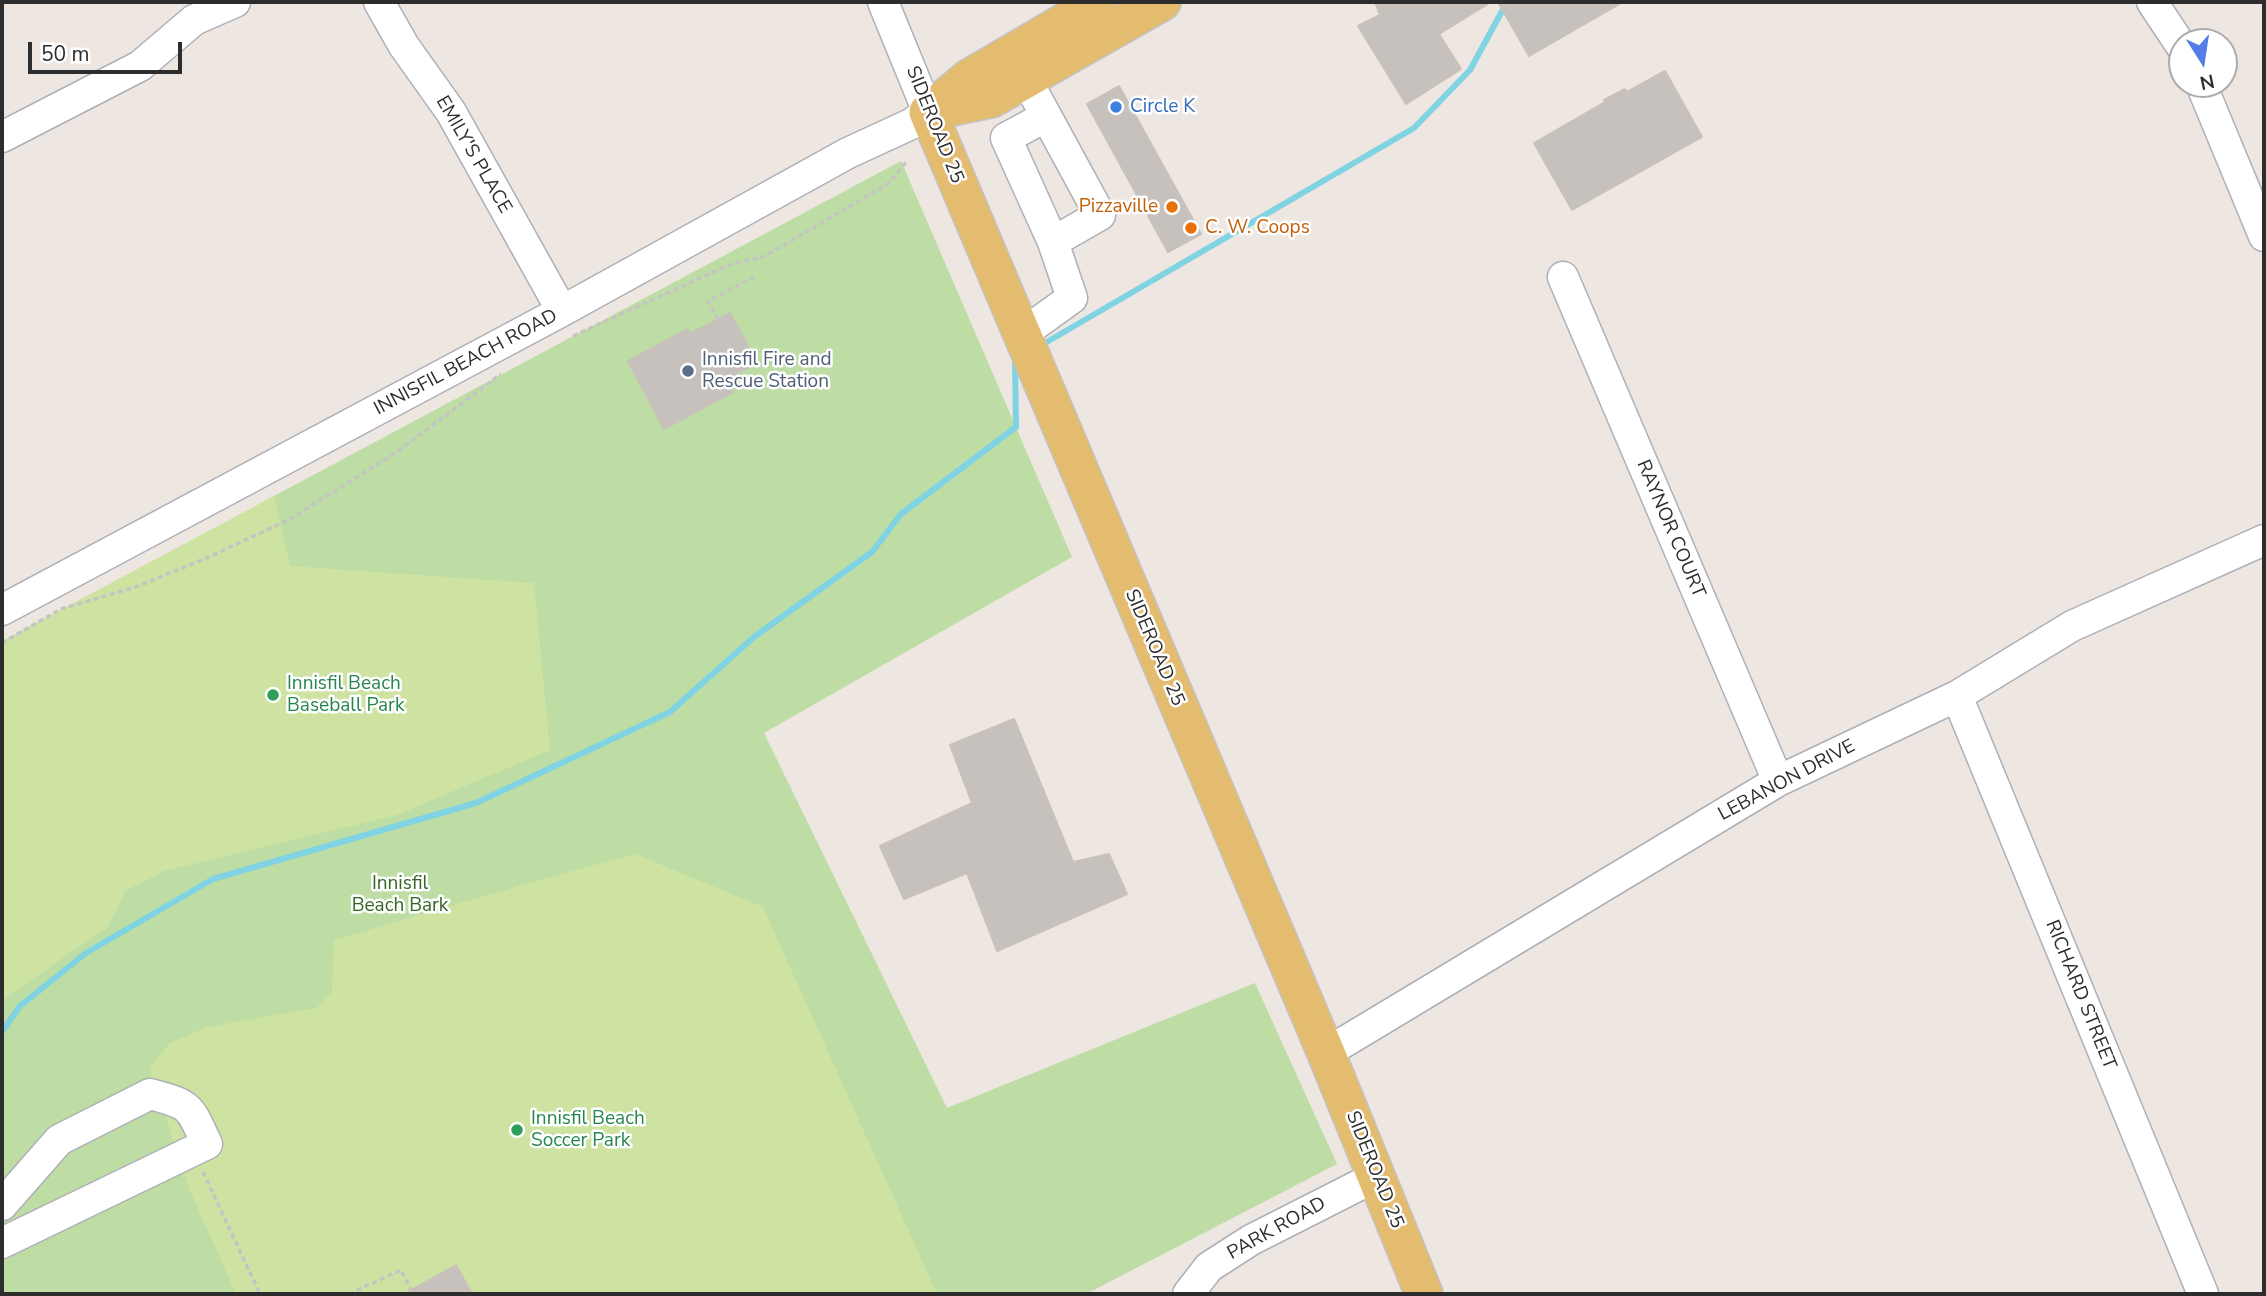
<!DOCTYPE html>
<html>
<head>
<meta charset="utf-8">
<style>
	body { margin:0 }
	#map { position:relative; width:2266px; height:1296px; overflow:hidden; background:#ede6e1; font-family:"Nunito Sans",sans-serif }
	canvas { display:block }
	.frame { position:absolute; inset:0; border:4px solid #2d2d2d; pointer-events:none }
	.north { position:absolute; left:2168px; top:28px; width:70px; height:70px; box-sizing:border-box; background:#fff; border:2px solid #ababab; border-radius:50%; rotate:168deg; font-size:19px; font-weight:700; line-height:28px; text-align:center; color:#2d2d2d }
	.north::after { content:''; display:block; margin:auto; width:24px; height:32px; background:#537ee7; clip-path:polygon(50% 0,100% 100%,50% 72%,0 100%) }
	.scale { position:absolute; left:28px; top:42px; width:154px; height:32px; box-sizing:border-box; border:4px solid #2d2d2d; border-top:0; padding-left:9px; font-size:21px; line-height:24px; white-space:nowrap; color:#2d2d2d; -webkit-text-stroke:5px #fff; paint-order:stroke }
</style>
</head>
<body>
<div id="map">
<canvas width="2266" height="1296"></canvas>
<div class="frame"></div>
<div class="north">N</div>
<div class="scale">50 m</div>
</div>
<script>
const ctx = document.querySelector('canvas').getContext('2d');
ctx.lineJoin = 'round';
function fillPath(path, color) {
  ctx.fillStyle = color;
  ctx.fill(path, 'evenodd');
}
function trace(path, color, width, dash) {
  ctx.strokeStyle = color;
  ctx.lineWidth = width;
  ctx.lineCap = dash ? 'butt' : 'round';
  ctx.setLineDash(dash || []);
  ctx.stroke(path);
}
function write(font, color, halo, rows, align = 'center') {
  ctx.font = font + ' "Nunito Sans",sans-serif';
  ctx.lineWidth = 5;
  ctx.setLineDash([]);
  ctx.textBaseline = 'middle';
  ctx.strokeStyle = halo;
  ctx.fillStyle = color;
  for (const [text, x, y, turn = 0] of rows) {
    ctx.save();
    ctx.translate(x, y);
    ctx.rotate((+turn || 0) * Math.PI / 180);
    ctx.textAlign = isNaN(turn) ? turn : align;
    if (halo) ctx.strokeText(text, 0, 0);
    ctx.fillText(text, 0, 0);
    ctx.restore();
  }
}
const green = new Path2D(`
	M901,161l171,396 -308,176 183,375 308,-125 82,181 -251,130h-1084v-646l272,-152z`);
const pitch = new Path2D(`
	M274,496l16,70 244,17 16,167 -153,65 -233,56 -39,20 -17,36 -106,73v-359z
	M635,854l128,53 174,387h-701l-45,-101 -42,-125 21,-25 37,-16 110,-19 15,-17 2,-51 205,-60z`);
const stream = new Path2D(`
	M1040,346l374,-218 56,-58 37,-68
	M2,1032l18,-26 66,-53 127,-74 263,-76 194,-91 84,-75 118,-85 29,-38 115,-87 -1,-67 3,-1`);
const building = new Path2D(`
	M1375,2h116l-52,32 22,35 -55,35 -48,-78 22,-11z
	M1498,2h125l-94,54z
	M1665,71l37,66 -130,73 -38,-67 71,-41 -1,-2 21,-11 2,3z
	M1119,86l82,148 -33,18 -81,-148z
	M730,313l27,50 -31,16 7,13 -69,37 -36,-68 60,-32 2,5z
	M1014,719l59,143 36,-8 18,40 -130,57 -30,-78 -63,26 -24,-53 92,-43 -22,-58z
	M456,1265l16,29h-68z`);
const path = new Path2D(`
	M718,319l-10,-18 46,-24
	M573,336l156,-71 36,-9 123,-72 18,-22
	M2,643l59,-34 75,-22 73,-30 81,-38 107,-67 104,-78
	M203,1172l57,122
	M349,1294l52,-24 10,20`);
const minor = new Path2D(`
	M379,2l25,44 47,66 111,199
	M2152,2l30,45
	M2201,84l63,152
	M1045,117l-39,21 47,104
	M2,137l138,-71 54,-46 41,-18
	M1563,277l215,504
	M1022,334l50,-36 -19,-56 47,-27 -74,-136
	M2,610l560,-299 286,-158 63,-29 17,-12 -45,-110
	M1957,696l246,598
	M1326,1053l452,-272 179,-85 115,-70 192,-86
	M2,1205l57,-65 91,-46c42,11 39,12 57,50l-205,99
	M1188,1294l21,-27 42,-27 126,-64`);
const major = new Path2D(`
	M932,109l37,-31 130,-76
	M928,112l398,941 98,241
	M928,112l63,-13 171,-97`);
const markers = [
	[1116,107,7,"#3f7fe0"],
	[1172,207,7,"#e8710a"],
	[1191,228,7,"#e8710a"],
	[688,371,7,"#5c6f8a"],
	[273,695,7,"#2e9e5b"],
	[517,1130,7,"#2e9e5b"]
];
const shopNames = [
	["Circle K",1130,107]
];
const streetNames = [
	["SIDEROAD 25",934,125,68],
	["EMILY'S PLACE",473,155,60],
	["INNISFIL BEACH ROAD",466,363,-28],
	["RAYNOR COURT",1670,529,67],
	["SIDEROAD 25",1154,648,67],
	["LEBANON DRIVE",1787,781,-28],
	["RICHARD STREET",2080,995,68],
	["SIDEROAD 25",1374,1170,68],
	["PARK ROAD",1277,1229,-29]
];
const foodNames = [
	["Pizzaville",1158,207],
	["C. W. Coops",1205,228,"left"]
];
const serviceNames = [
	["Innisfil Fire and",702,360],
	["Rescue Station",702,382]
];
const leisureNames = [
	["Innisfil Beach",287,684],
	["Baseball Park",287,706],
	["Innisfil Beach",531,1119],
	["Soccer Park",531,1141]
];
const parkNames = [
	["Innisfil",400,884],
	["Beach Bark",400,906]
];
fillPath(green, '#bddda4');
fillPath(pitch, '#cee3a1');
trace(stream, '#80d3e3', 6);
fillPath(building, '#c6c1bc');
trace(building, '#c8c2ba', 2);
trace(minor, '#adb0b7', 33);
trace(major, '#c4c4c4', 40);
trace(path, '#c4c4c4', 3.5, [5, 3.5]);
trace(minor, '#fff', 30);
trace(major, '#e3bc70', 37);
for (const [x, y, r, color] of markers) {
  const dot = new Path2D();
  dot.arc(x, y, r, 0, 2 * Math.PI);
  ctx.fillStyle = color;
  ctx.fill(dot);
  trace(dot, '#fff', 2.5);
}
write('19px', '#366cbe', '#fff', shopNames, 'left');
write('19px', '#2d2d2d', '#fff', streetNames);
write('19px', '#c56008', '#fff', foodNames, 'right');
write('19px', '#4e5e75', '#fff', serviceNames, 'left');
write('19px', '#27864d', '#fff', leisureNames, 'left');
write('19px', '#376423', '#fff', parkNames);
</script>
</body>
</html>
